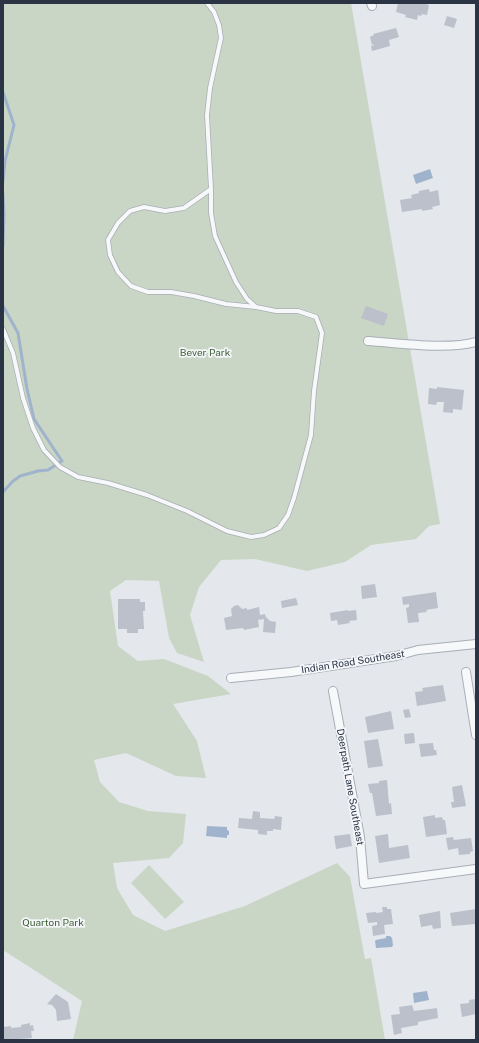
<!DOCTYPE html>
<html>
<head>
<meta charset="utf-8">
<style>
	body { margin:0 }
	#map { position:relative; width:479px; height:1043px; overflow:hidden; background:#e4e7ec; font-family:"Public Sans",sans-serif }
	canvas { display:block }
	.frame { position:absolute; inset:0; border:4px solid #2b3445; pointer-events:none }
</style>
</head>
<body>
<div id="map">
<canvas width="479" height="1043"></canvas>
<div class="frame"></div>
</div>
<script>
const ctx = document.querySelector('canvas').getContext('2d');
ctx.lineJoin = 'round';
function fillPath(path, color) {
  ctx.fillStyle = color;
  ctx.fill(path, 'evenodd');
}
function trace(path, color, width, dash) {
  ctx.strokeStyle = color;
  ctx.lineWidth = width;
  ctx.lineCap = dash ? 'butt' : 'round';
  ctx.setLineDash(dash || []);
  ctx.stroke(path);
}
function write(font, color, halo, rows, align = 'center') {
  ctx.font = font + ' "Public Sans",sans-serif';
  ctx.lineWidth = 3.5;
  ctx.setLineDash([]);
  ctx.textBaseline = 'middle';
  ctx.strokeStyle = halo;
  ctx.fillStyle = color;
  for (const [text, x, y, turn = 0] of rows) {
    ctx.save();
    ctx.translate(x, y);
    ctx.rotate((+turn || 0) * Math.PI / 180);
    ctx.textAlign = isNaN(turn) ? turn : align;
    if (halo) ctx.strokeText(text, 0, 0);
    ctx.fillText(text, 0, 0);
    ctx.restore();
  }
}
const green = new Path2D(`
	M3,3h348l89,521 -11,2 -13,13 -45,6 -26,17 -38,9 -52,-12 -34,1 -22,27 -9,28 14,47 -27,-9 -8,-15 -10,-57 -33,-1 -16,11 8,55 20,15 26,-2 44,17 23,18 -58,10 24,37 9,37 -30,-2 -50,-23 -32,7 6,22 19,20 29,9 38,3 -3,29 -14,15 -56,5 4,25 16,27 32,16 80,-25 92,-43 13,14 15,82 6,-1 14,82h-312l9,-39 -79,-51z
	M149,865l35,37 -19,17 -34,-36z`);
const water = new Path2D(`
	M430,169l3,9 -17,6 -3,-9z
	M207,826l20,1v3l2,1v4h-2v3l-21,-2z
	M386,936h4l2,2 1,7 -1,2 -16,1 -1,-7 1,-1 10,-2z
	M427,991l2,9 -15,3 -1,-10z`);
const stream = new Path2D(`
	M3,92l11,33 -9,36 -2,20
	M3,194l1,20 -1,32
	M3,306l15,27 9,56 7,30 28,42 -14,9 -10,1 -18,5 -8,6 -9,10`);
const building = new Path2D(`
	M398,3h25l6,2 -2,10 -5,-1 -1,2 -3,-1 -1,5 -12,-3 1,-2 -10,-3z
	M447,16l10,3 -3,9 -10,-3z
	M396,28l3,9 -10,3 1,6 -18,5 -1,-5 3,-1 -1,-1 -1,1 -2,-8 4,-2 -1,-1z
	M429,189l1,3 8,-2 2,15 -8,2 1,2 -11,2v-2l-20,3 -2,-12 12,-2 -1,-3 8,-2v-2z
	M366,306l22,8 -4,12 -23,-8z
	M437,387l27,3 -2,20 -9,-1v4l-10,-1 1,-10h-7l-1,3 -8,-1 1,-16 8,1z
	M375,584l2,13 -15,2 -1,-13z
	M436,592l2,16 -12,2 1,2 -9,1 1,9 -11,1 -2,-15 3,-1v-3l-6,1 -1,-8z
	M296,598l2,7 -16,3 -1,-7z
	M118,599h22v3h5v9h-2l1,18h-6v4h-11v-4h-9z
	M238,605l4,4 5,-1v2l12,-3 1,8 5,-1 1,3 4,4 6,1 -1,11 -12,-1 1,-13 -6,1 1,7 -15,3 -1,-2 -17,2 -2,-12 8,-2 -1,-7 3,-3z
	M348,610v1l8,-1 1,10 -8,1 1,2 -12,2 -1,-5 -6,1 -1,-8z
	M443,685l3,16 -29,5 -2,-14 8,-1 -1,-3z
	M409,709l2,8 -6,1 -2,-8z
	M391,711l3,18 -26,4 -3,-16z
	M414,733l1,10 -10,1 -1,-10z
	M378,739l5,27 -15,2 -4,-27z
	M433,743l1,7h2l1,5 -16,2 -2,-13z
	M387,780l2,24 2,-1 1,11 -16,2 -4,-23h-2l-2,-9 11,-1v-2z
	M462,785l4,21 -14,2 -1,-6h3l-2,-15z
	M253,811l7,1v6l14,1 1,-3 7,1 -1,13 -8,-1v2h-6v4l-9,-1v-4l-20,-2 1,-10 13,1z
	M435,815v3l7,-1 1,3h2l2,14 -21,3 -3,-20z
	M350,834l2,12 -16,3 -2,-13z
	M388,834l1,14 19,-3 2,13 -31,5 -4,-27z
	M453,837l1,3 17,-2 2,13 -3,1v2l-11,1 -1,-7 -10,2 -2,-12z
	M382,907h5v2h4l2,15 -9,1 1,9 -12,2 -1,-10 5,-1v-3l-9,1 -2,-10 10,-1v1l7,-1z
	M476,909v15l-24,2 -2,-13z
	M440,911l1,17 -8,1 -1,-4 -11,2 -2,-12z
	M56,994l12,8 3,17 -14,2 -1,-11 -4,-5 -5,-1z
	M476,999v15l-14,3 -2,-13 9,-1v-3z
	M412,1005l2,6 23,-3 1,10 -20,4v3l-17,3 1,5 -8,2 -3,-20 9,-1 -1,-7z
	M30,1023v3l3,-1 1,6h-3l1,7 -28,2 -1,-13 8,-1v2l10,-1v-2z`);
const lane = new Path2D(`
	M211,189v24l4,23 21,46 11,17 9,8
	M3,329l10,24 10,45 10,30 11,22 16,17 18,10 30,6 39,12 40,16 40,20 24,6 13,-2 15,-7 9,-13 6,-17 17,-63 3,-44 8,-58 -6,-16 -18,-6h-22l-20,-4 -30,-3 -32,-8 -23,-4h-23l-17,-6 -13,-14 -8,-17 -2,-15 10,-17 12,-12 14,-4 21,4 19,-3 27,-19 -4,-74 3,-27 11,-50 -2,-13 -5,-13 -7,-9`);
const street = new Path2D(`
	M371,3l1,3
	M368,341c31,2 79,9 108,1
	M466,672l10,63
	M231,678l60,-6 105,-16 22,-6 58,-6
	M333,691l27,146 4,47 112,-15`);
const parkNames = [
	["Bever Park",205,353],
	["Quarton Park",53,923]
];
const streetNames = [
	["Indian Road Southeast",353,662,-9],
	["Deerpath Lane Southeast",350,787,80]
];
fillPath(green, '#c9d6c5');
fillPath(water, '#9fb4cc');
trace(stream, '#9fb4cc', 3);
fillPath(building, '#bbc0ca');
trace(lane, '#a9aeb7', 5.5);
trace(street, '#a9aeb7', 10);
trace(lane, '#f7f8fa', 4);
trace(street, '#f7f8fa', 8);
write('10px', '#3f6138', '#f4f6f9', parkNames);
write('10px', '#2b3445', '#f4f6f9', streetNames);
</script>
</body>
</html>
